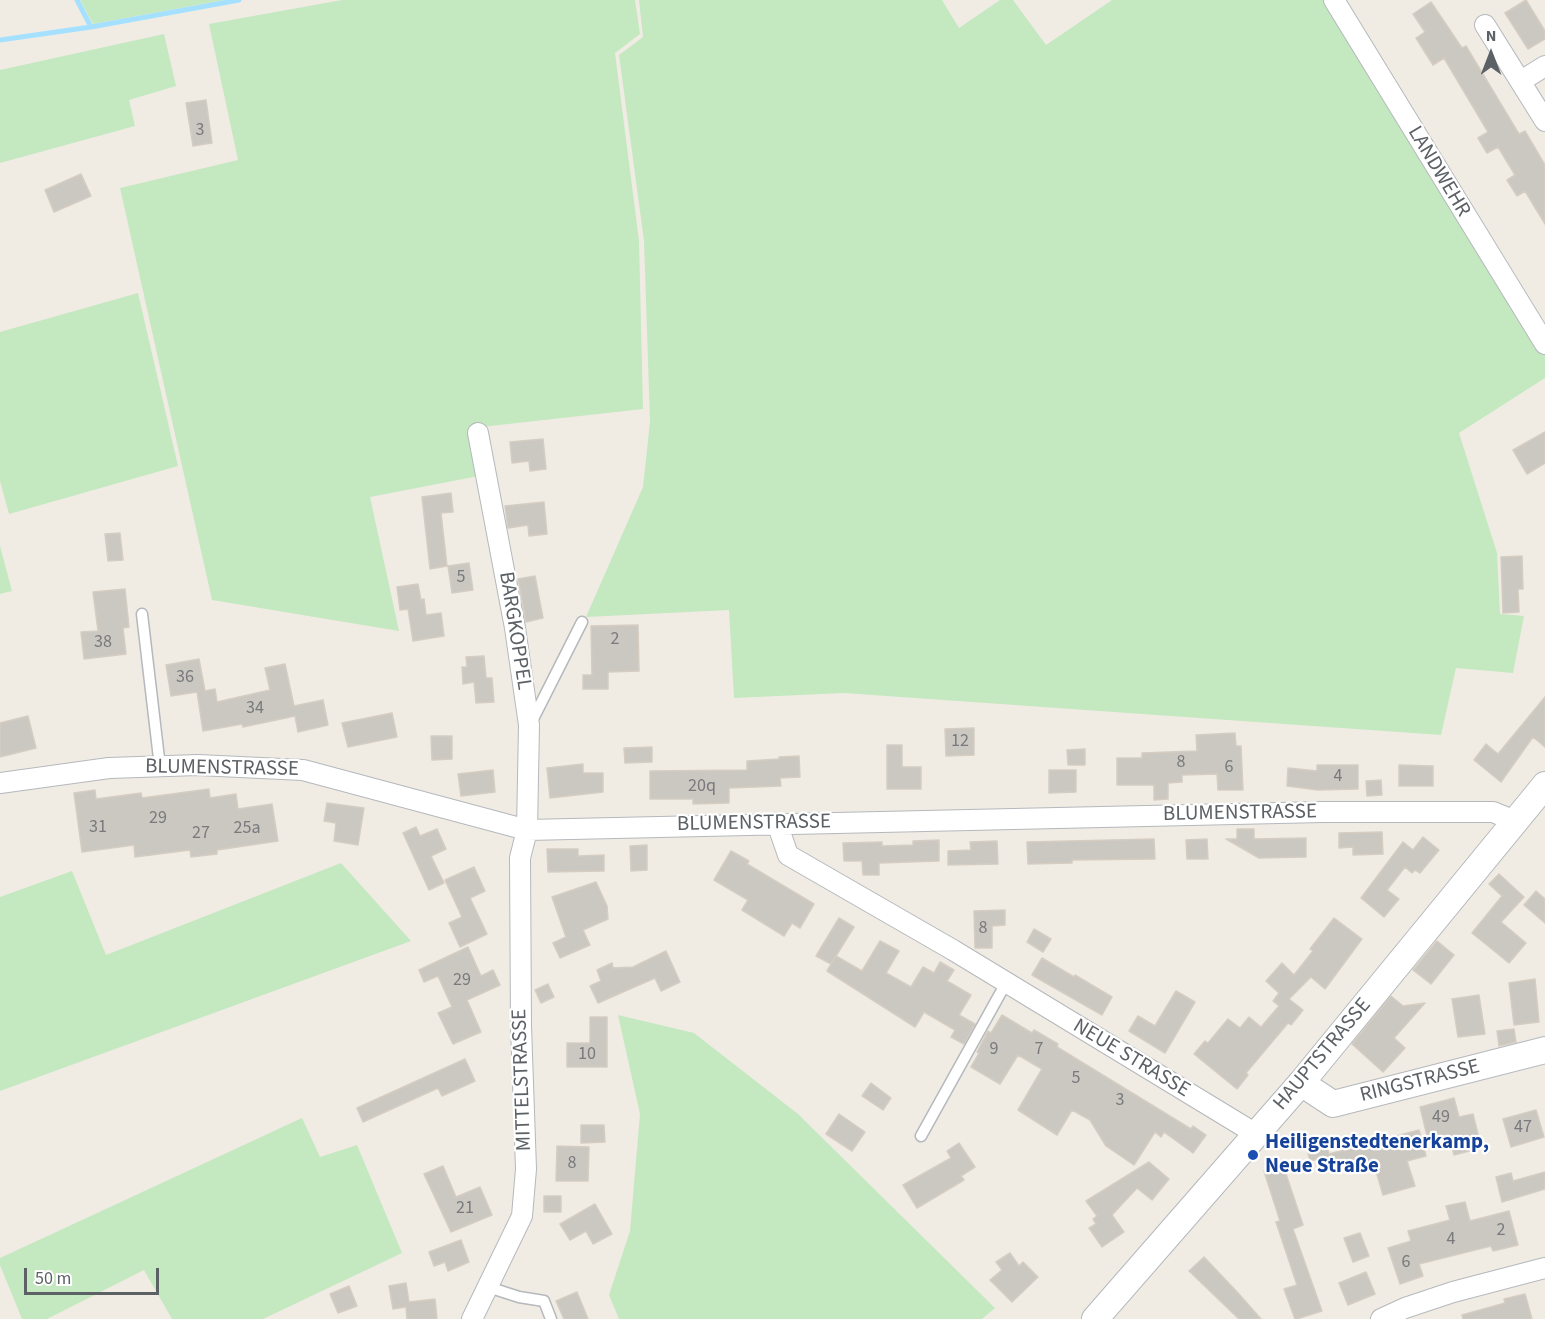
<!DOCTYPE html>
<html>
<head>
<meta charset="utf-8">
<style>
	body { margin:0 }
	#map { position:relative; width:1545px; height:1319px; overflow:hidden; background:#f0ece4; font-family:"Source Sans 3",sans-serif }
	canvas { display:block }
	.north { position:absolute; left:1461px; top:24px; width:60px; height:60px; -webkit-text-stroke:4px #fff; paint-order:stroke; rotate:0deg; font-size:16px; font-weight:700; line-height:24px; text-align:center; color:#5c6166 }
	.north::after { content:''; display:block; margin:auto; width:21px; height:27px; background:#5c6166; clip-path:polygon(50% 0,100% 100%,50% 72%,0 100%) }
	.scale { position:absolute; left:24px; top:1268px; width:135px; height:27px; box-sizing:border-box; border:3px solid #5c6166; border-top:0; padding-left:8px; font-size:18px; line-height:21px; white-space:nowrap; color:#5c6166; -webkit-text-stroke:4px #fff; paint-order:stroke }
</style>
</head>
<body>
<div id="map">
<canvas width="1545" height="1319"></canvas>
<div class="north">N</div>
<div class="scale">50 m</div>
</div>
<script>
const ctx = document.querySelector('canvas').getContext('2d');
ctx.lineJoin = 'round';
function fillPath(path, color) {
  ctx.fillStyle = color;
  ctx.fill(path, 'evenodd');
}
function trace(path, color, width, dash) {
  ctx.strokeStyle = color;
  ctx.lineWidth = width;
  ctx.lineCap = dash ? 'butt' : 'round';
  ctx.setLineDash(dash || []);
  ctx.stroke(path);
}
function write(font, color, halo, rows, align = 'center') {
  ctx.font = font + ' "Source Sans 3",sans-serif';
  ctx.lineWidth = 4.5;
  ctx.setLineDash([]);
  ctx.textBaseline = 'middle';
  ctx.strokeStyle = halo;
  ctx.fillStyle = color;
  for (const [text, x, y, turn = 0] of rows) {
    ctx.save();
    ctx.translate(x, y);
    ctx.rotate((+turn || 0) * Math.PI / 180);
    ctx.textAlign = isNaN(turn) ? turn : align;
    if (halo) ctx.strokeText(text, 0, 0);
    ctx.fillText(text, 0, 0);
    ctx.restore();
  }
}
const green = new Path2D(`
	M80,0h145l-132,24z
	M342,0h293l5,34 -25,19 24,188 4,168 -162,18 3,48 -114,22 29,134 -187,-31 -92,-412 118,-28 -29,-136z
	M639,0h303l17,28 41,-28h13l33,45 66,-45h214l219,354v24l-86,55 38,120 3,61 24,2 -11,57 -57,-5 -15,67 -597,-42 -110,5 -5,-88 -143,7 57,-130 7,-65 -6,-181 -25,-186 24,-18z
	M164,34l12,52 -47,14 6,26 -135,37v-93z
	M138,293l40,173 -169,48 -9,-33v-149z
	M0,546l12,45 -12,3z
	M341,863l70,78 -411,150v-194l72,-26 34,84z
	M618,1015l76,18 104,81 197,194 -13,11h-363l-10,-24 21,-64 10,-117z
	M302,1118l18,39 37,-12 45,108 -139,66h-91l-28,-49 -97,49h-25l-22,-54v-7z`);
const stream = new Path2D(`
	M77,0l14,27
	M0,40l91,-13 148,-27`);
const building = new Path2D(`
	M1526,0l19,31v8l-17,10 -23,-36z
	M1431,2l31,46 4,-2 53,88 6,-3 20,34v59l-20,-33 -8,5 -10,-16 8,-5 -17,-28 -11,6 -9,-15 10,-6 -44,-74 -11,7 -17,-27 9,-6 -12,-18z
	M206,100l6,43 -19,3 -7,-43z
	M81,174l10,22 -37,16 -9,-22z
	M1545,432v31l-18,11 -14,-24z
	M543,439l3,30 -16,2 -1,-10 -17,2 -2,-21z
	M451,493l2,19 -12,1 6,53 -17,3 -8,-72z
	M544,502l3,32 -18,2 -1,-11 -20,3 -3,-22z
	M120,533l3,27 -15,1 -3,-27z
	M1522,556l1,33h-5l1,23 -16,1 -2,-56z
	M469,563l4,27 -21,3 -4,-27z
	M535,576l8,42 -17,4 -8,-43z
	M418,584l3,16 3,-1 2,16 15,-2 3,23 -31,5 -5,-32 -8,1 -3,-23z
	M125,589l4,38 -6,1 3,26 -42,5 -3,-27 17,-1 -5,-39z
	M638,625l1,46 -31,1v17h-25v-14h9l-1,-49z
	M484,656l2,22h6l2,24 -18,1 -2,-21 -11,2 -1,-17h5l-1,-10z
	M199,659l6,32 10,-2 2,13 53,-12 -5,-22 20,-4 9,42 29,-6 5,25 -30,7 -3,-16 -52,11 -1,-3 -39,7 -6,-39 -26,4 -5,-31z
	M1545,697v50l-12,-10 -32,45 -27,-22 12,-16 12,10z
	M392,713l5,24 -49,10 -6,-24z
	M28,716l8,32 -36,9v-34z
	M974,728v27l-28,1 -1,-27z
	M1235,733l1,13h5l2,44h-25l-1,-16 -35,1v7l-14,1v16l-14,1v-15h-37v-27h25v-5l55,-2 -1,-16z
	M431,736h21v23l-20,1z
	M887,745h15v22h19v22h-34z
	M652,747v15l-27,1 -1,-15z
	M1085,749v16h-17l-1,-15z
	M799,756l1,21 -20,1 1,8 -52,2v15l-36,1v-5h-43v-28l97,-1v-9l32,-2v-2z
	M583,764v9h20v19l-53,6 -3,-30z
	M1317,765h41v24l-40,1 -31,-4 1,-18 29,3z
	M1399,765l34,1v20h-34z
	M493,770l2,22 -34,4 -3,-22z
	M1049,770h27v22l-27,1z
	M1381,780l1,15 -15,1 -1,-15z
	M209,789l1,9 26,-4 2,15 34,-5 6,37 -61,9v4l-26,3 -1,-7 -55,7 -1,-12 -52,7 -8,-59 21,-3 1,9 45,-6 1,5z
	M327,803l37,5 -6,37 -24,-4 2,-18 -12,-2z
	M416,827l4,9 17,-7 9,20 -15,7 13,27 -15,7 -26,-57z
	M1237,829h17v10l52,-1v19l-47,1 -33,-19h11z
	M1382,832l1,22 -30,1v-8l-14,1v-15z
	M1423,837l16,13 -19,23 -5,-3 -3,3 -7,-6 -18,23 12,9 -15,18 -23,-19 42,-56 10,8z
	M1154,839l1,20 -83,1v3l-44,1 -1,-22z
	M1207,839l1,20h-21l-1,-19z
	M939,840v21l-60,2v12h-16l-1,-14h-18l-1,-18 39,-1v4l31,-1v-4z
	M997,841l1,23 -50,1v-14l23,-1 -1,-8z
	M647,845v25l-16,1 -1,-25z
	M547,849h31v7l26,-1v16l-56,1z
	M731,851l18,10 -2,3 67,40 -14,24 -8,-5 -8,13 -42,-26 6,-10 -34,-20z
	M474,867l11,24 -15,7 17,36 -27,13 -11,-24 13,-6 -17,-37z
	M1499,874l25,23 -23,25 25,21 -17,20 -37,-30 30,-37 -13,-12z
	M596,882l11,24 1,13 -25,11 7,15 -30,13 -7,-15 13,-6 -14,-40z
	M1536,891l9,8v24l-21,-18z
	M1005,910v15l-13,1v22h-17l-1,-37z
	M839,918l15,9 -23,37 -15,-8z
	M1334,918l28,21 -37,50 -14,-12 -22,22 14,11 -12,15 -3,-2 -42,50 2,2 -11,14 -43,-35 11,-13 3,2 20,-24 12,9 9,-11 12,10 18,-21 -6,-5 6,-8 -13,-12 16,-18 12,12 19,-24 -3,-2z
	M1034,929l17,10 -8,13 -16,-10z
	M880,941l19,10 -13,22 25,14 12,-20 11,6 6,-11 14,8 -7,11 24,14 -12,20 16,9 -11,20 -13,-7 4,-7 -31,-18 -9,15 -88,-56 9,-15 26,15z
	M1437,941l17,14 -23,29 -18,-14z
	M468,947l13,29 12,-6 7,15 -33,15 14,32 -28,12 -15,-31 14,-6 -14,-31 -14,6 -5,-12z
	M666,951l14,31 -19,9 -6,-13 -57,25 -8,-17 11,-5 -4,-11 15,-7 1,5 20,-1z
	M1042,958l32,19 1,-2 37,22 -10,18 -70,-40z
	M1535,979l4,43 -25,3 -5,-42z
	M548,984l6,13 -13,6 -6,-13z
	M1176,991l19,11 -30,51 -36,-22 9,-15 17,10z
	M1479,995l6,39 -27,3 -6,-38z
	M1391,996l12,10 22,-3 -31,35 11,10 -22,24 -31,-28z
	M1002,1015l30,18 2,-3 24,14 -1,3 134,82 2,-3 13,9 -13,18 -29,-21 -3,5 -6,-5 -21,33 -28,-19 -16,-26 -18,-10 -15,25 -39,-25 24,-41 -24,-14 -18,29 -29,-17 8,-14 -2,-1 11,-21 3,2z
	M590,1017h17v50h-40v-24h23z
	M1514,1029l2,13 -17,4 -2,-15z
	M465,1059l10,22 -33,15 -4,-8 -75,34 -6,-14z
	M871,1083l20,15 -8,12 -21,-14z
	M1454,1098l5,19 14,-3 7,28 -9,2 2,6 -19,5 -5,-20 -21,5 -8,-33z
	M1536,1110l8,27 -33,10 -8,-28z
	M839,1114l26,18 -13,19 -26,-17z
	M581,1125h23l1,17 -24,1z
	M1419,1130l7,26 -19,5 8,25 -32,9 -9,-31 -21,5 -1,-5 -31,7 -3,-12 -8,2 -4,-17 19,-5 4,15z
	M959,1143l16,24 -14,9 3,4 -47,28 -14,-23 48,-27 -4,-7z
	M557,1146l32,1 -1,34h-32z
	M1149,1162l20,17 -17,21 -15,-12 -25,27 12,17 -22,15 -13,-19 7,-4 -3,-5 4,-3 -11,-15z
	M1283,1165l20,60 -10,4 29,82 -25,8h-2l-11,-30 13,-4 -21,-63 4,-1 -16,-50z
	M443,1166l13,31 24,-10 12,28 -41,17 -27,-58z
	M1545,1172v17l-43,13 -6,-25 15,-4 2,8z
	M544,1196h17v16h-17z
	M1465,1202l5,19 39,-10 9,34 -25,6 -2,-5 -72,18 4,12 -23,8 -12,-36 23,-7 -3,-10 42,-11 -4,-14z
	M595,1204l17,30 -19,10 -7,-13 -16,9 -10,-16z
	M1360,1233l9,23 -16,6 -9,-24z
	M461,1240l8,22 -21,9 -3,-9 -11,4 -5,-14z
	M1010,1253l9,13 4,-4 15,15 -26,25 -22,-22 12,-10 -6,-8z
	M1204,1257l35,37 22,25h-22l-50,-48z
	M1366,1272l9,22 -27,11 -9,-22z
	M406,1283l3,19 26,-3 2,20h-30l-1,-12 -13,2 -4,-23z
	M349,1286l8,20 -19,7 -8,-19z
	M577,1292l11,27h-24l-8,-18z
	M1525,1294l7,25h-69l-1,-4 43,-12 -1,-4z`);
const service = new Path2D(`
	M142,614l18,153
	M531,723l51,-101
	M921,1136l85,-153
	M488,1287l31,10 25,4 7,18`);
const minor = new Path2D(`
	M1334,0l211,344
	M1485,25l60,96
	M1521,81l24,-15
	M0,783l109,-15 89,-3 105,5 224,60 796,-18h170l22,9
	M777,823l11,32 165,95 303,184
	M472,1319l50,-103 4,-47 -5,-143 -1,-168 7,-28 2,-105 -14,-97 -37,-195
	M1381,1319l24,-11 48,-16 92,-24`);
const tertiary = new Path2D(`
	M1301,1083l32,21 212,-54
	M1095,1319l206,-236 244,-298`);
const markers = [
	[1253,1155,6,"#1a4fb4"]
];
const numberNames = [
	["3",200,131],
	["5",461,578],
	["2",615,640],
	["38",103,643],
	["36",185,678],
	["34",255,709],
	["12",960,742],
	["8",1181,763],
	["6",1229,768],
	["4",1338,777],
	["20q",702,787],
	["29",158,819],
	["31",98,828],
	["25a",247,829],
	["27",201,834],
	["8",983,929],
	["29",462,981],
	["9",994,1050],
	["7",1039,1050],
	["10",587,1055],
	["5",1076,1079],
	["3",1120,1101],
	["49",1441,1118],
	["47",1523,1128],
	["8",572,1164],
	["21",465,1209],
	["2",1501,1231],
	["4",1451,1240],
	["6",1406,1263]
];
const streetNames = [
	["LANDWEHR",1438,172,59],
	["BARGKOPPEL",514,631,81],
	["BLUMENSTRASSE",222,769,1],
	["BLUMENSTRASSE",1240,814,-1],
	["BLUMENSTRASSE",754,824,-1],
	["HAUPTSTRASSE",1323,1055,-50],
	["NEUE STRASSE",1131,1059,31],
	["MITTELSTRASSE",523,1080,-92],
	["RINGSTRASSE",1420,1082,-14]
];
const transitNames = [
	["Heiligenstedtenerkamp,",1265,1143],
	["Neue Straße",1265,1167]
];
fillPath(green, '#c4e8c0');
trace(stream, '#a5e1ff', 5);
fillPath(building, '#cbc7c1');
trace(building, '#d5cdc2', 1.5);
trace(service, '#b5b8bc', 13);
trace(minor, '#b5b8bc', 22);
trace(tertiary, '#b5b8bc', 28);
trace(service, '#fff', 10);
trace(minor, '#fff', 20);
trace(tertiary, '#fff', 26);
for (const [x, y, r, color] of markers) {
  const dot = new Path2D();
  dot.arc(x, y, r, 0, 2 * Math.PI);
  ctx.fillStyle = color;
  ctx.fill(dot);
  trace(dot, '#fff', 2);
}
write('18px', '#787a7d', null, numberNames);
write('21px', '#5c6166', '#fff', streetNames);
write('bold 21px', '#164399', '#fff', transitNames, 'left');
</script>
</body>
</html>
